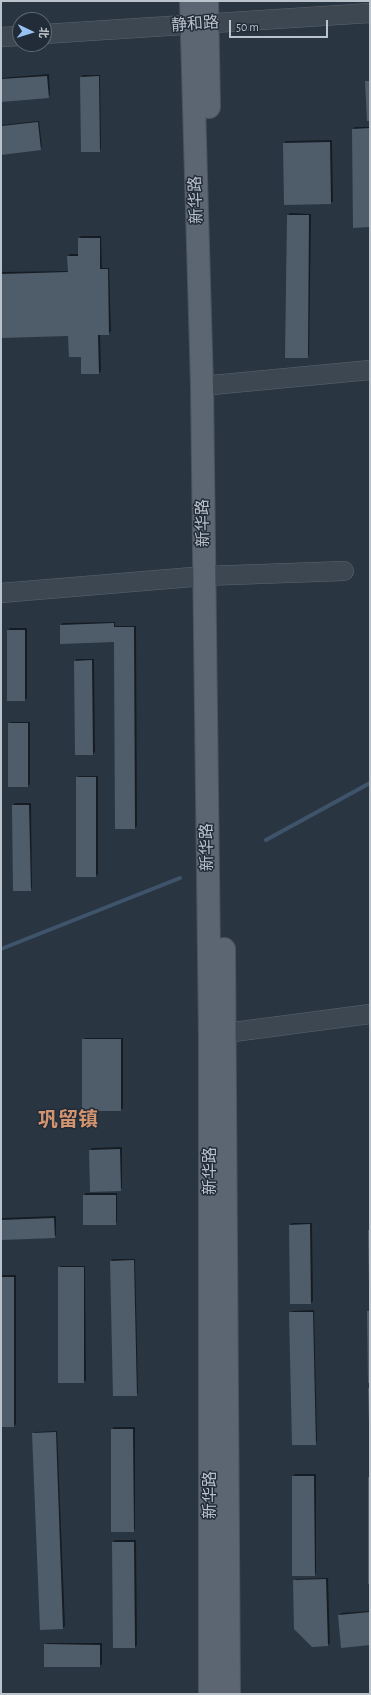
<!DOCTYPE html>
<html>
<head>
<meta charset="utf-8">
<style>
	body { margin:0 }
	#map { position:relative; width:371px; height:1695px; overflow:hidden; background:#293642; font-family:"Alegreya Sans","Noto Sans SC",sans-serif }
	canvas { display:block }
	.frame { position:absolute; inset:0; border:2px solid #bac2cc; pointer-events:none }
	.north { position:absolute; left:12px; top:12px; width:40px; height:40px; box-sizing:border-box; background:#212c38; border:1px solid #5e6873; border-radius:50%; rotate:94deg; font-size:11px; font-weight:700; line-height:16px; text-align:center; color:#bac2cc }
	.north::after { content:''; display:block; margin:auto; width:14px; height:18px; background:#97c2f4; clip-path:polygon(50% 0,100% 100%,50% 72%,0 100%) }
	.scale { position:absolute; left:229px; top:20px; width:99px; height:18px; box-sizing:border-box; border:2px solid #bac2cc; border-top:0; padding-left:5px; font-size:12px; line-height:14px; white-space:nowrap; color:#bac2cc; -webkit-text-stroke:3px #212c38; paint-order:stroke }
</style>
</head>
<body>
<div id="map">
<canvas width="371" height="1695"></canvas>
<div class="frame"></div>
<div class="north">北</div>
<div class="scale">50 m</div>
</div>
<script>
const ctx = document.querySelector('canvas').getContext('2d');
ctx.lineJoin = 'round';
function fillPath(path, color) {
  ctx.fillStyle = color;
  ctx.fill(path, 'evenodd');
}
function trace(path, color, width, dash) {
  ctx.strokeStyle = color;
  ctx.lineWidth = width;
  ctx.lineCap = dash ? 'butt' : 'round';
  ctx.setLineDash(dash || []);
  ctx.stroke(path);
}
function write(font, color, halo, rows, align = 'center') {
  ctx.font = font + ' "Alegreya Sans","Noto Sans SC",sans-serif';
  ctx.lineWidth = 3;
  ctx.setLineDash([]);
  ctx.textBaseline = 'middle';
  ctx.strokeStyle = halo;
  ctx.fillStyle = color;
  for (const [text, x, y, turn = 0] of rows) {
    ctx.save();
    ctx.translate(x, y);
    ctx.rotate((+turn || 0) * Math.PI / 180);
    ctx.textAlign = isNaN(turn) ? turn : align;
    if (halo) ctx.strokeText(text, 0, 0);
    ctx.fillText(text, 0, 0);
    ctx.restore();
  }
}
const shadow = new Path2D(`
	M49,74l1,21 -2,2 -47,4v-23z
	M83,75h17l1,74 -2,2h-17l-1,-74z
	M39,121l3,26 -2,2 -39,5v-29z
	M355,127h15v99l-17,-97z
	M332,140l1,61 -2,2 -46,1 -1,-61 2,-2z
	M290,213l21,1 -2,141 -2,2 -19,-142z
	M81,236h20l1,32h7l2,63 -3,3h-8l1,37 -2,2 -17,-17 -13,-21 -68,2v-65l68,-1 -1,-15 2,-2h9v-16z
	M115,622v4h21l1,200 -2,2 -20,-187 -54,2v-18l2,-2z
	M10,628h17v70l-2,2 -17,-70z
	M77,659h17l1,93 -2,2 -18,-93z
	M11,722h19v62l-2,2 -19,-62z
	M79,776h19v98l-2,2 -19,-98z
	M15,803h16l1,85 -2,2 -17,-85z
	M85,1038h38v70l-2,2 -38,-70z
	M122,1147v41l-2,2 -30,-40 2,-2z
	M86,1193h31v29l-2,2 -31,-29z
	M56,1216v19l-2,2 -53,2v-21z
	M292,1223h20l1,78 -2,2h-20l-1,-78z
	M113,1259h22l3,134 -2,2 -25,-134z
	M61,1266h24l1,114 -2,2 -25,-114z
	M1,1275h15v149l-2,2h-13z
	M314,1310l3,131 -2,3 -25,-131 2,-2z
	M114,1427h21v102l-2,2 -21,-102z
	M57,1431l8,195 -2,2 -30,-194 2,-2z
	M295,1474h21v99l-2,2 -21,-99z
	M115,1540h21l1,105 -2,2 -22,-105z
	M328,1578l2,65 -2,2 -34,-64 2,-2z
	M370,1611v33l-31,-28 2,-3z
	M47,1643h55v21l-2,2 -55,-21z`);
const stream = new Path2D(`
	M266,840l104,-57
	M1,949l179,-71`);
const building = new Path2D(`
	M47,76l2,22 -48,4v-23z
	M99,76l1,76h-19l-1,-75z
	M365,81h5v40h-3z
	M38,122l3,28 -40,5v-29z
	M370,128v99l-17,1 -1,-99z
	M330,142l1,62 -47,1 -1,-62z
	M287,215h22l-1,143h-23z
	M78,238h22v31h8l1,66h-11l1,39h-18v-17h-12l-1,-21 -67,2v-64l67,-2 -1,-16h11z
	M114,623v4h20l1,202h-20l-1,-187 -54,2v-19z
	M7,630h18v71h-18z
	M92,660l1,95h-18l-1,-94z
	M8,723h20v64h-20z
	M76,777h20v100h-20z
	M12,805h17l2,86h-18z
	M82,1039h39v72h-39z
	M120,1149l1,42 -31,1 -1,-42z
	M83,1195h33v30h-33z
	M54,1218l1,20 -54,2v-20z
	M310,1224l1,80h-21l-1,-79z
	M368,1230h2v57h-1z
	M134,1260l3,136h-24l-3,-135z
	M58,1267h26v116h-26z
	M1,1277h13v150h-13z
	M367,1311h3v72h-2z
	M289,1312h24l3,133h-24z
	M368,1388h2v38h-1z
	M111,1429h22l1,103h-23z
	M56,1432l7,197 -23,1 -8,-197z
	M292,1476h22l1,100h-23z
	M368,1477h2v107h-2z
	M112,1542h22l1,106h-22z
	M326,1579l2,67 -16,1 -18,-18 -1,-49z
	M370,1612v33l-29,3 -3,-33z
	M44,1644l56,1v22h-56z`);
const minor = new Path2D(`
	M44,34l326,-21
	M1,37l19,-1
	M202,386l168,-16
	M1,593l203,-17 140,-5
	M211,1035l159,-21`);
const major = new Path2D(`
	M191,1l11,385 8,649v659
	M207,1l2,106
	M224,949l5,745`);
const streetNames = [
	["静和路",195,24,-4],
	["新华路",196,200,-92],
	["新华路",203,523,-91],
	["新华路",207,847,-91],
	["新华路",210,1171,-90],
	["新华路",210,1495,-90]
];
const districtNames = [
	["巩留镇",68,1120]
];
fillPath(shadow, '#0007');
trace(stream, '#3f546b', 4);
fillPath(building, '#4f5d6b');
trace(minor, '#5b6570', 20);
trace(major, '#4a535f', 24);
trace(minor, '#3d4752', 19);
trace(major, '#5b6672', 22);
write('16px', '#bac2cc', '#212c38', streetNames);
write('bold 20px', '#d2936f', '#212c38', districtNames);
</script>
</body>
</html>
